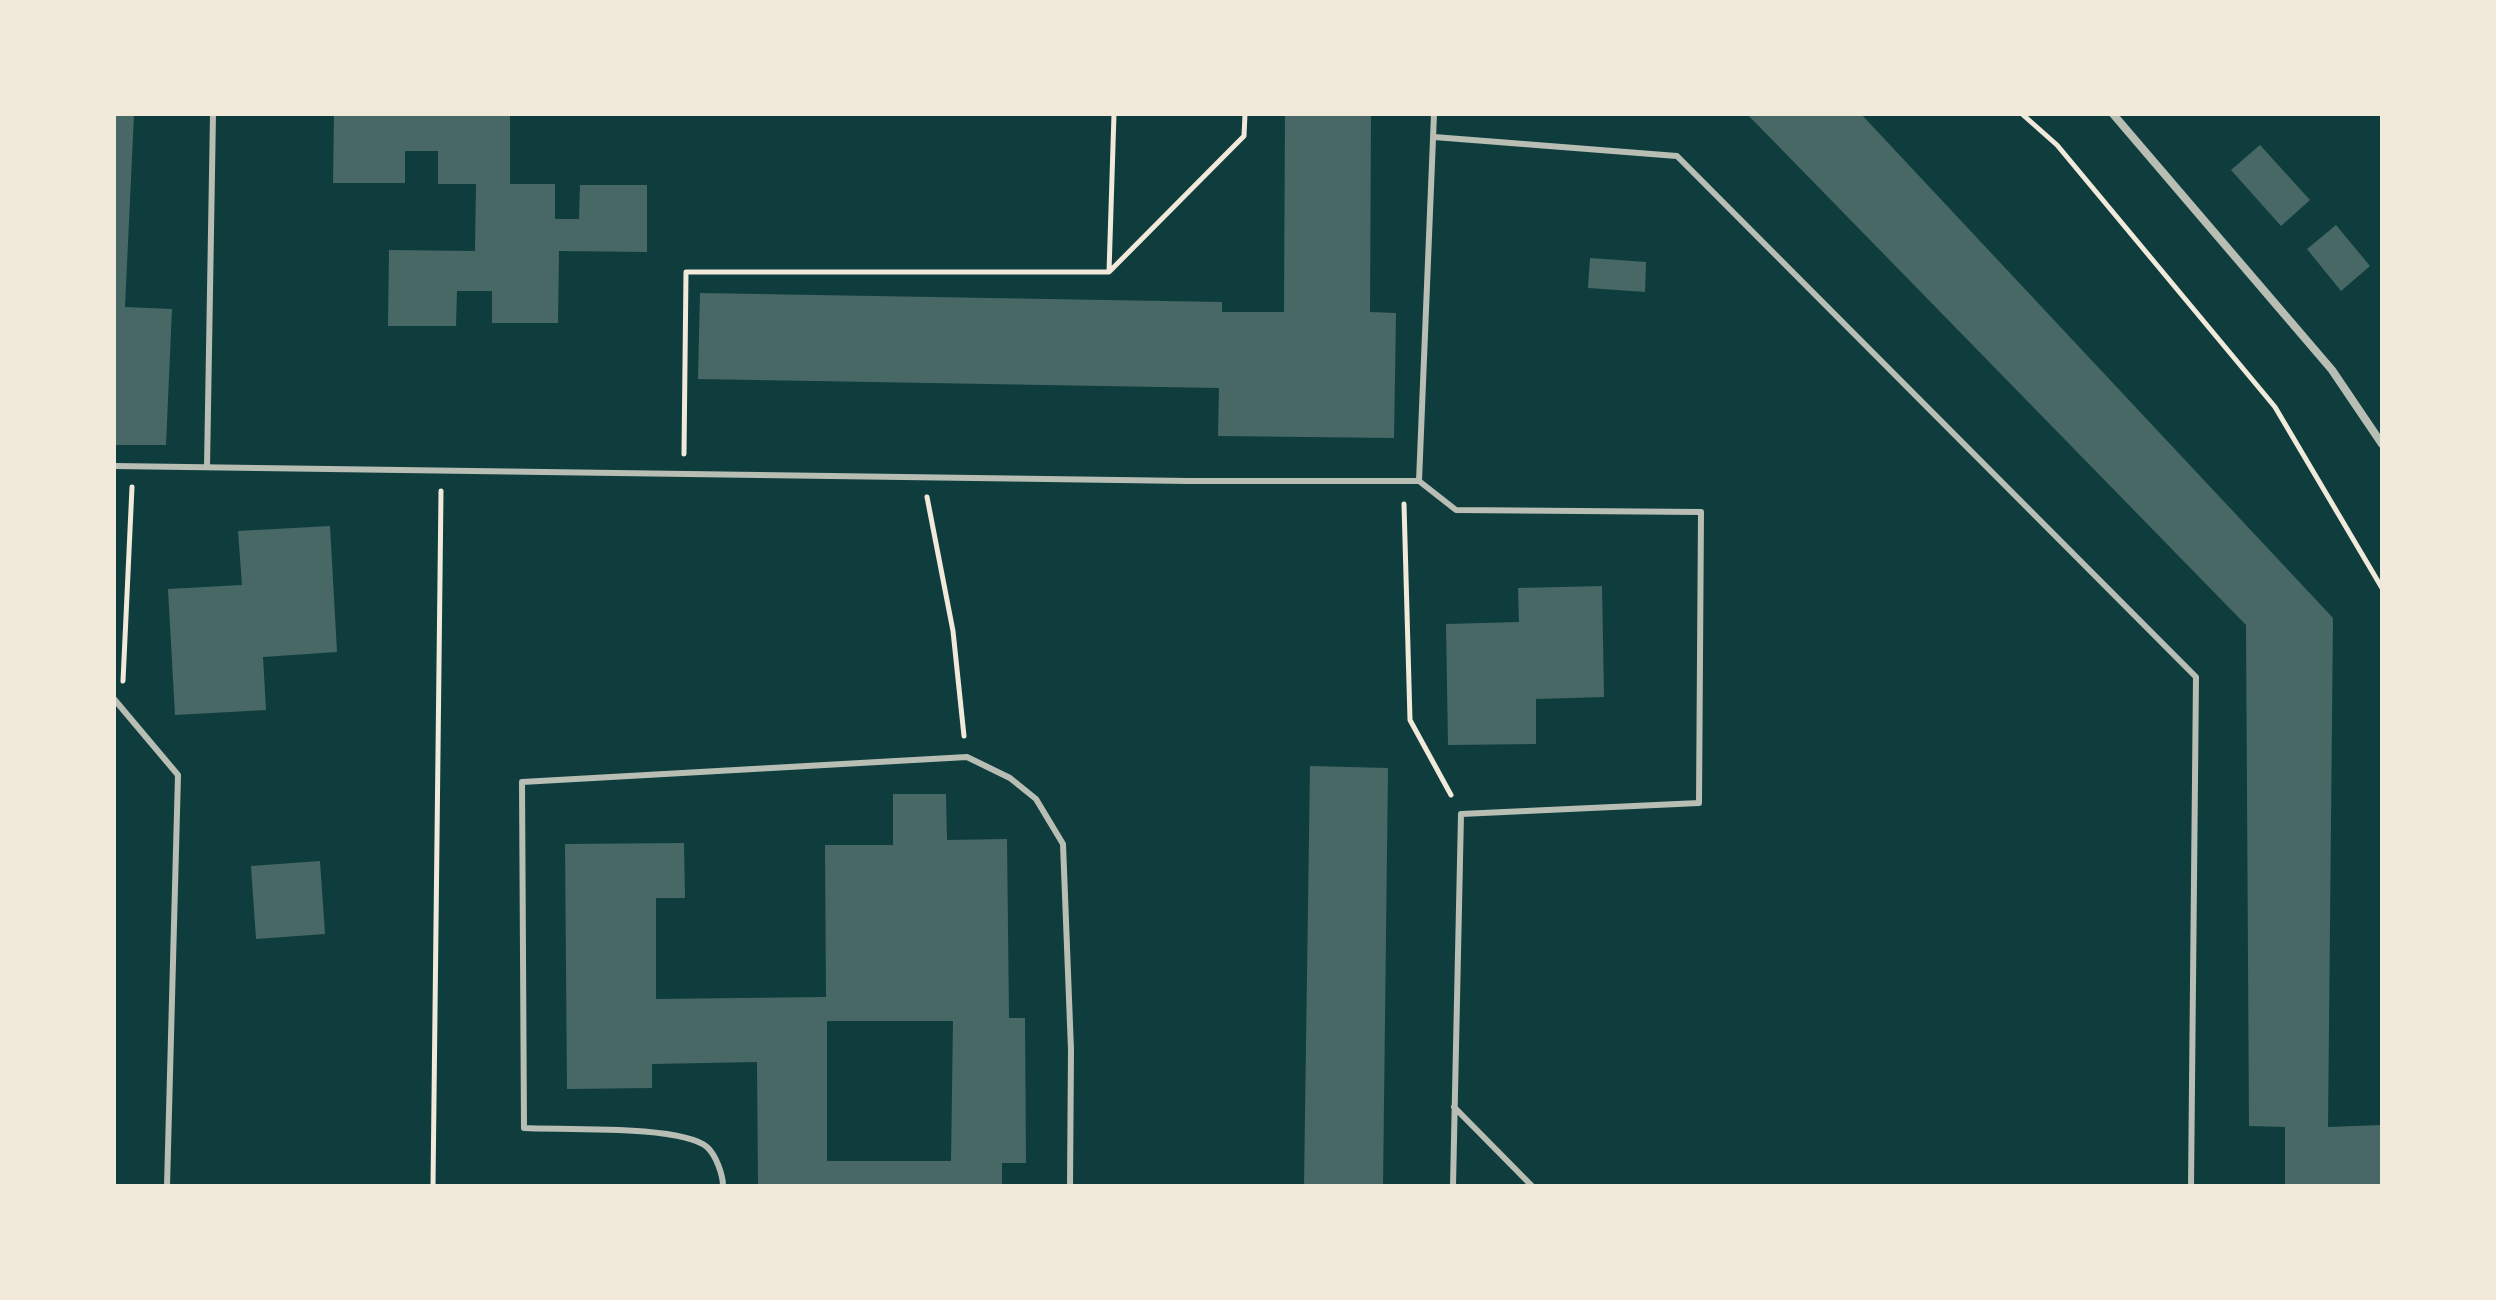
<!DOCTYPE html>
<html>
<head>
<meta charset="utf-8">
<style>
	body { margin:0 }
	#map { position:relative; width:2496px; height:1300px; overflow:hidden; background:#0f3d3e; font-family:Montserrat,sans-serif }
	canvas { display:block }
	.frame { position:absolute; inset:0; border:116px solid #f1e9da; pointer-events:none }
</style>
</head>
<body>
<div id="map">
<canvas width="2496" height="1300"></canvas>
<div class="frame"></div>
</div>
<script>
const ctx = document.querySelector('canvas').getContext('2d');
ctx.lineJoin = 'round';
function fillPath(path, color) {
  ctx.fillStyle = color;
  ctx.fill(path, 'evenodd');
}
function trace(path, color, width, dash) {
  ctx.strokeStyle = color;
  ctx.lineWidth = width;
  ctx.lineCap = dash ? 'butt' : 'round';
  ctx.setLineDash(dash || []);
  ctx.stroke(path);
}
const building = new Path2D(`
	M114,114h20l-9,193 47,2 -6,136h-52z
	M334,114h176v70h45v35h24l1,-34h67v67l-88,-1 -1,72h-66v-32h-35l-1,35h-68l1,-76 86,1 1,-67h-38v-33h-33v32h-72z
	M1285,114h86l-1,198 26,1 -2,125 -176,-2 1,-48 -521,-9 2,-86 522,9v10h62z
	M1747,114h114l472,504 -5,509 54,-2v61h-97v-59l-36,-1 -3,-501z
	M2260,145l50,55 -29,26 -50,-56z
	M2336,225l34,41 -29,25 -34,-42z
	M1590,258l56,4 -1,30 -57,-4z
	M330,526l7,126 -74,5 3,53 -91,5 -7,-126 74,-4 -4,-54z
	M1602,586l2,111 -68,2v45l-88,1 -2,-121 73,-2 -1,-34z
	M1310,766l78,2 -5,418h-79z
	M893,794h53l1,46 60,-1 2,179h16l1,145h-24v23h-244l-1,-124 -105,2v24l-85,1 -2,-245 119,-1 1,55h-29v101l170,-2 -1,-152h68zM827,1021h126l-2,140h-124z
	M320,861l5,73 -69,5 -5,-73z`);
const path = new Path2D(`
	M2022,114l35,31 218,262 107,181
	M1110,271l134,-135 1,-22
	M684,454l2,-182h423l5,-158
	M927,497l26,134 11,105
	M1404,504l6,216 41,75
	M123,681l9,-194
	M433,1186l8,-695`);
const service = new Path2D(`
	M1434,137l243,19 519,521 -5,509
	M114,466l1075,15h230l37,29 245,2 -2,291 -238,11 -8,372
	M207,467l6,-353
	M1419,481l15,-367
	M114,699l64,76 -11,411
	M1454,1107l78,79
	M723,1186c0,-11 -7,-31 -16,-39 -26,-22 -145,-17 -183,-19l-2,-346 445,-25 43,21 26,21 27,45 8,206 -1,136`);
const minor = new Path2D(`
	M2113,114l219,256 50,74`);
fillPath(building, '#486865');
trace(path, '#f1e9da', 5);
trace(service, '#b8beb3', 6);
trace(minor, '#b8beb3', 8);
</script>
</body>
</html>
